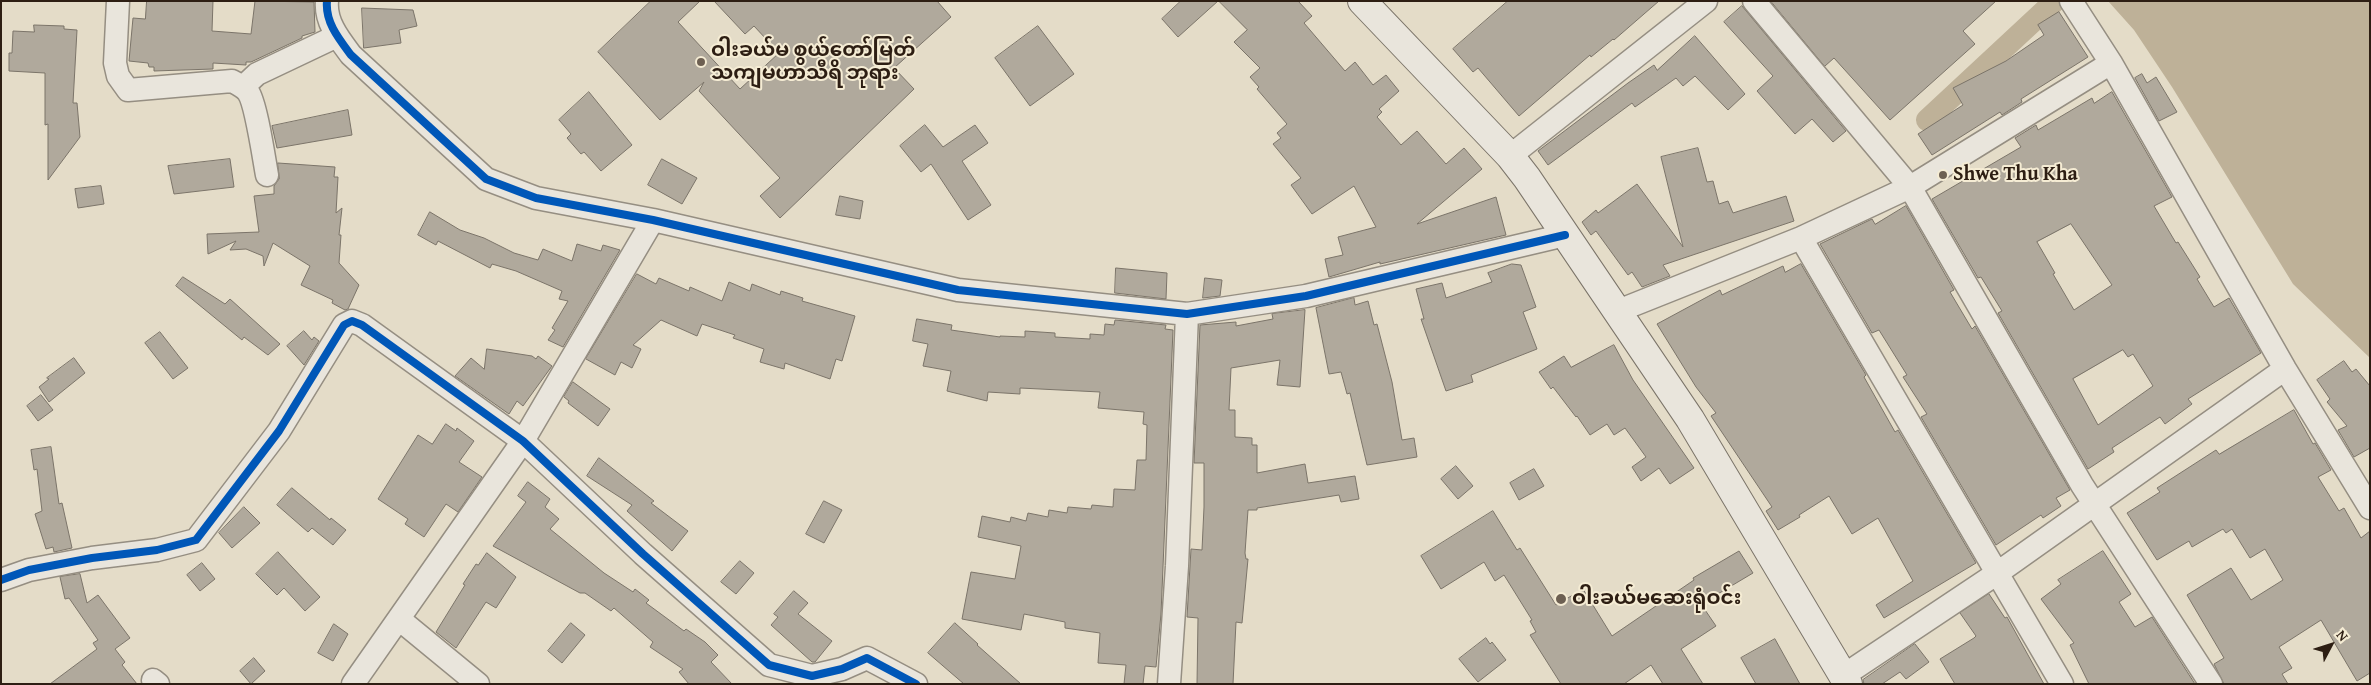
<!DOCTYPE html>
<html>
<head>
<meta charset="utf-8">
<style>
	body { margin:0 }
	#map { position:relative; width:2371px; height:685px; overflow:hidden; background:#e4dcc8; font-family:"Gentium Book Plus",serif }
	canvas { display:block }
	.frame { position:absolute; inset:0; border:2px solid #2d1e13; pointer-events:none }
	.north { position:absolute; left:2306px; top:620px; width:50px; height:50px; -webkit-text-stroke:4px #f5ecd4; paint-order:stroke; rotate:50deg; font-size:14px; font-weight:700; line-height:20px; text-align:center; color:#2d1e13 }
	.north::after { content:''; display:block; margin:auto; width:18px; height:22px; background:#2d1e13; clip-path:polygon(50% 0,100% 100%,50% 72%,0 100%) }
</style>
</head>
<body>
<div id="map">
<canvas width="2371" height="685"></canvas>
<div class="frame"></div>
<div class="north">N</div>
</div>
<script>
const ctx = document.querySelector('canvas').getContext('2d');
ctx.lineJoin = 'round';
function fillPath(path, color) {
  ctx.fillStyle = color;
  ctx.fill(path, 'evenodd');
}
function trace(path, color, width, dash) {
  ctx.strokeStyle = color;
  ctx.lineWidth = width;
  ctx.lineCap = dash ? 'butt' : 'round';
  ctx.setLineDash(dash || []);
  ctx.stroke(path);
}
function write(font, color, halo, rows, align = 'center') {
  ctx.font = font + ' "Gentium Book Plus","Noto Sans Myanmar",serif';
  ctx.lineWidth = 4;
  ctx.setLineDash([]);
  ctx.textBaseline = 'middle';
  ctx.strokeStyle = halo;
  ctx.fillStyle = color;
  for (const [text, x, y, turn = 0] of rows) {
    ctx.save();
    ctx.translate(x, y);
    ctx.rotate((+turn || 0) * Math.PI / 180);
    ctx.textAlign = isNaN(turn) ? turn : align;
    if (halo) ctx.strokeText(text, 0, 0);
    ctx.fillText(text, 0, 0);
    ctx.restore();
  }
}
const water = new Path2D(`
	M2108,1h262v357l-77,-74 -121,-197 -38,-57z`);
const canal = new Path2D(`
	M1927,120l128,-119`);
const building = new Path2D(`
	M147,1h66l-1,30 39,3 4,-33 59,1 1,30 -13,4v2l-51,24h-5v3l-33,-2v6l-59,2v-4h-5l-1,-4 -19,-2 4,-43 12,1z
	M651,1h49l-22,21 62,67 39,-36 -25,-27 -9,8 -31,-33h223l14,16 -57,51 20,21 -134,129 -20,-22 20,-18 -81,-87 5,-9 -44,38 -62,-68z
	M1181,1h37l-40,36 -16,-18z
	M1219,1h79l14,15 -8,7 41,48 10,-9 18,23 13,-10 13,16 -20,18 3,3 -5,5 24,28 16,-14 29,33 18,-16 18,21 -65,55 79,-27 10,38 -126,29v-2l-51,15 -4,-18 18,-4 -5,-18 38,-10 -22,-41 -42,28 -21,-29 10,-7 -28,-34 8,-6 -4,-5 10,-9 -30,-35 2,-2 -9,-10 10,-9 -26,-26 13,-12z
	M1508,1h151l-45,39 -1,-1 -22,18 -1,-2 -71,61 -41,-48 -5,4 -20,-23z
	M1771,1h225l-33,30 12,13 -85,76 -56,-62 -9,8z
	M1742,6l104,125 -13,11 -21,-23 -17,15 -38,-43 16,-15 -49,-54z
	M362,8l51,2 4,16 -18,4 2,13 -37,5z
	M2059,12l29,45 -67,42 1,3 -20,13 -2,-3 -68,43 -14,-21 45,-29 -10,-17 53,-27 38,-26 -6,-10z
	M34,25l30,1v3l13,1 -4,73h4l3,34 -32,43v-56l-3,1v-52l-36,-2v-18h3l1,-22 21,1z
	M1038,26l36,48 -44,32 -35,-48z
	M1695,36l50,58 -17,16 -33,-34 -12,10 -7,-8 -41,29 -3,-4 -84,62 -10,-14 90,-68 26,-18 3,5z
	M2142,74l5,9 9,-6 21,35 -18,9 -24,-43z
	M589,92l43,53 -31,26 -17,-19 -3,2 -14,-16 4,-4 -12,-14z
	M2112,92l60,105 -18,9 22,37 2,-1 22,35 -3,2 17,28 15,-9 32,55 -73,46 4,5 -27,20 -5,-7 -48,31 2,4 -26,17 -90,-156 4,-2 -21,-34 -3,1 -46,-79 89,-52 -6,-9 21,-13 2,5 54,-32 2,5zM2071,224l41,61 -38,25 -21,-36 2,-1 -18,-31zM2123,350l5,7 5,-3 20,32 -55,39 -25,-46z
	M348,110l4,25 -75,13 -5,-22z
	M925,125l18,22 32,-22 13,18 -26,18 29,44 -23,15 -37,-56 -10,8 -21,-26z
	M1698,148l9,34 6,-1 6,23 9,-3 5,12 53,-17 8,25 -131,44 7,11 -28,11 -10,-15 -4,3 -32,-44 -5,4 -9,-13 14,-12 2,3 39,-29 46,63 -22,-90z
	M230,159l4,28 -60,7 -6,-28z
	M662,159l35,19 -15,26 -34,-19z
	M278,163l57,4 -1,10h4l-2,36 6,-5 -3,27h2l-2,28 20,22 -11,24 -3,1 -13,-7 1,-3 -32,-15 9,-19 -37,-23 -9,23 -1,-10 -17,-7 -16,1 6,-9 -28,13 -1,-20 52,-2 -5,-36 20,-2v-8l5,-7z
	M101,186l3,18 -26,4 -3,-19z
	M840,196l23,5 -3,18 -24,-4z
	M1906,206l48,84 -4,2 22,37 3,-3 95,164 -14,8 5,8 -18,12 -2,-3 -45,30 -75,-128 6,-3 -24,-37 4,-2 -28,-45 -7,3 -52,-89 52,-25 3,5z
	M430,212l30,18 24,8 30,15 24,7 5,-11 29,12 5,-17 24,7 2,-6 17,5 -57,97 -15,-7 7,-10 -3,-2 16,-27 -9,-2 3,-8 -46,-20 -24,-7 -2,4 -52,-27 -2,4 -18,-10z
	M1512,264l9,1 15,42 -13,5 14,37 -66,26 2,7 -27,9 -25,-72h3l-8,-30 26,-6 4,15 46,-16 -4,-9z
	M1801,264l65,111 -2,2 31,55 3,-2 78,133 -92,55 -8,-13 37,-24 -35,-63 -26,16 -23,-38 -30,19 1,2 -22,13 -12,-19 6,-4 -61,-91 5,-3 -20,-26 -39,-63 63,-34 2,5 61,-29 2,6z
	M1116,268l51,5 -1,26 -51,-6z
	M637,274l19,10 3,-6 30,13 1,-4 32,14 7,-19 21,9 2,-7 28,11 1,-4 22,7 -1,3 53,15 -13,45 -6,-2 -6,20 -45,-16 -1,6 -24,-7 4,-13 -31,-11 2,-3 -33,-11 -5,12 -36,-16 -28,25 8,4 -9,19 -11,-6 -6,13 -29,-16z
	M183,277l42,27 5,-5 50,45 -12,11 -24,-18 -2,3 -66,-54z
	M1205,278l17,2 -2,16 -17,2z
	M1354,298l1,7 13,-4 6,24 3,-1 15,58 10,58 12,-2 3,19 -50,8 -17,-72 -3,1 -6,-22 -12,2 -13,-66z
	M1305,310l-5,77 -23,-2 3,-25 -49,8 -2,42h6v27l17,1v7h5v28l48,-9 3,19 47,-7 4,23 -18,3 -2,-7 -82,13v2h-9l-3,43 1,6h2l-6,64 -6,-1 -3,62h-36l1,-66 -11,-1 4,-68 11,1 2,-43v-44h-10l6,-138 36,-3v4l37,-7 -1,-5z
	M917,319l35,6 -1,5 49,7v-1l25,1v-6l30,2v4l35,2v-5l14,1 1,-11 9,1 1,-5 51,5 -1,4 8,1 -12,284 -5,53 -11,-1 -2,18h-19l2,-19 -28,-2 2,-30 -35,-5v-6l-41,-8 -3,16 -59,-11 9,-47 44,7 6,-33 -43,-9 4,-21 28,6 1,-5 15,4 2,-8 20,4 1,-7 18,3 1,-6 23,2 1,-4 21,2 1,-18 21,1 2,-30h9l1,-35 -4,-1 1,-12 -46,-4 2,-16 -80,-4v6l-32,-2 -1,9 -40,-10 4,-20 -28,-5 5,-22 -15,-3z
	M304,331l8,9 2,-3 5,4 -15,24 -17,-19z
	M160,332l28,36 -15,11 -28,-36z
	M1614,345l19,35 61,88 -24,16 -11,-16 -18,13 -9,-14 14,-10 -21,-29 -11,7 -7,-11 -17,11 -13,-19 -1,1 -23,-30 -2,2 -12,-17 25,-16 7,11z
	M487,349l45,7 4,3 2,-3 14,10 -29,40 -6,-5 -8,13 -54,-38 16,-18 13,11z
	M74,358l11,15 -36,29 -10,-15 10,-8 -2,-1z
	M2344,361l8,11 4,-3 14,17v62l-16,9 -16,-27 9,-4 -20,-24 3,-3 -13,-19z
	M573,382l37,27 -12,17 -30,-23 1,-2 -5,-4z
	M41,395l12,15 -15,11 -11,-15z
	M2294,410l19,34 2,-1 16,27 -13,7 21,34 5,-3 17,30 9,-7v142l-13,8 -36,-61 -42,27 13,21 -10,6 6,10h-64l-10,-20 10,-6 -37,-63 44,-27 20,32 32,-20 -18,-31 -15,9 -18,-29 -6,4 -3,-4 -31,18 -3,-6 -32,19 -30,-47 33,-21 -3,-4 59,-38 3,4z
	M446,424l10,7 1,-3 17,13 -15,21 23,15 -24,35 -12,-8 -22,33 -19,-13 3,-5 -30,-20 40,-64 14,9z
	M51,447l8,57 3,-1 10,45 -18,4 -1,-5 -7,2 -11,-35 7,-3 -5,-42 -3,1 -3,-20z
	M599,458l55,43 -3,2 37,28 -16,20 -45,-40 5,-6 -45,-29z
	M1456,466l17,20 -15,13 -17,-20z
	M1534,469l10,17 -25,14 -9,-17z
	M528,482l22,17 -5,8 14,12 -9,10 54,44 29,19 2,-3 14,11 -3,3 38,28 2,-2 19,13 13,13 -7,7 21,22h-43l-10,-12 4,-3 -33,-22 3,-5 -39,-34 -3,3 -26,-18h-5l-87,-47 33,-44 -8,-6z
	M292,488l38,32 1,-2 15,12 -13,15 -21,-17 -4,4 -31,-27z
	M824,501l18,9 -18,33 -18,-9z
	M244,507l16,16 -28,25 -13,-15z
	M1493,511l24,39 3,-2 36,57 27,-16 29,47 82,-56 -1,-2 46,-27 14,22 -52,31 15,22 -35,23 22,35h-40l-12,-19 -27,19h-63l-31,-49 6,-3 -6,-11 2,-1 -28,-45 -9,6 -11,-19 -43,27 -20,-33z
	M2103,551l28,43 -12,8 16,25 17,-10 43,67h-106l-19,-39 4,-2 -33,-44 20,-15 -3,-4z
	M278,552l42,45 -15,14 -21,-23 -7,7 -21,-21z
	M487,553l29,24 -20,31 -10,-6 -30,46 -20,-16 29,-47 -2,-1 13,-20 2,1z
	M740,561l14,12 -18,21 -15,-12z
	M202,563l13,16 -15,12 -13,-16z
	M80,574l7,29 11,-8 32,43 -15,11 10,13 -3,3 15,19h-87l47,-35 -4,-6 5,-3 -29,-42 -4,1 -5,-22z
	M794,591l14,12 -10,11 34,27 -17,21h-3l-41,-37 7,-8 -4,-3z
	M1989,594l16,24 2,-1 37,67h-89l-15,-25 34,-21 2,-2 -16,-23z
	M571,623l14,12 -23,28 -14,-12z
	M955,623l23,21 -1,1 44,39h-57l-36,-31z
	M334,624l14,10 -15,27 -15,-8z
	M1486,638l4,6 2,-2 14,18 -28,22 -19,-23z
	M1775,639l25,45h-44l-15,-26z
	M1915,644l14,18 -23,17 -6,-7 -18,12h-18l-1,-4z
	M254,658l11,13 -14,13 -11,-13z`);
const street = new Path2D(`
	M118,1l-3,62 3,13 10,14 104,-9c6,3 12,6 16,11 8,11 16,67 19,83
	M327,1c-2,21 12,38 24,54l135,124 50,19 117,22 305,70 229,24 119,-18 259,-61
	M1754,1l156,186 172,298 129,199
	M2071,1l40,62 174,306 85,139
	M243,87l14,-13 80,-38
	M1510,156l196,-155
	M1801,238l261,446
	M1618,311l183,-73 109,-51 201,-124
	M1,580l28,-10 63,-12 65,-8 39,-10 83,-109 65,-106 8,-4 10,4 161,116 120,113 126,111 43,11 30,-7 25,-11 49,26
	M399,619l79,65
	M1843,676l153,-102 289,-205
	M153,680l5,4
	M353,684l170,-243 130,-221
	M1169,684l8,-118 10,-252`);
const secondary = new Path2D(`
	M1362,1l148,155 17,22 163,241 158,265`);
const cycleway = new Path2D(`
	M327,1c-2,21 12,38 24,54l135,124 50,19 117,22 305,70 229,24 119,-18 259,-61
	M1,580l28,-10 63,-12 65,-8 39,-10 83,-109 65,-106 8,-4 10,4 161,116 120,113 126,111 43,11 30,-7 25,-11 49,26`);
const markers = [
	[701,62,5,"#6d6052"],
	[1943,175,5,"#6d6052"],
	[1561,599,6,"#6d6052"]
];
const poiNames = [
	["ဝါးခယ်မ စွယ်တော်မြတ်",711,51],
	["သကျမဟာသီရိ ဘုရား",711,74],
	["Shwe Thu Kha",1953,175],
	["ဝါးခယ်မဆေးရုံဝင်း",1572,599]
];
fillPath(water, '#beb198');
trace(canal, '#beb198', 22);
fillPath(building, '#b0a99c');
trace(building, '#7b7469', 1);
trace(street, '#958e82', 25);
trace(secondary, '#7b7469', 30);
trace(street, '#e9e5dc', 22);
trace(secondary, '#e9e5dc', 28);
trace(cycleway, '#0057b8', 8);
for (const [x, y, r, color] of markers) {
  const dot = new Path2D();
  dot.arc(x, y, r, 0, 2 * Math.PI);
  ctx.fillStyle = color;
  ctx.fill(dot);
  trace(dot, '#f5ecd4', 2);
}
write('bold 20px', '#2d1e13', '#f5ecd4', poiNames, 'left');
</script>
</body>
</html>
